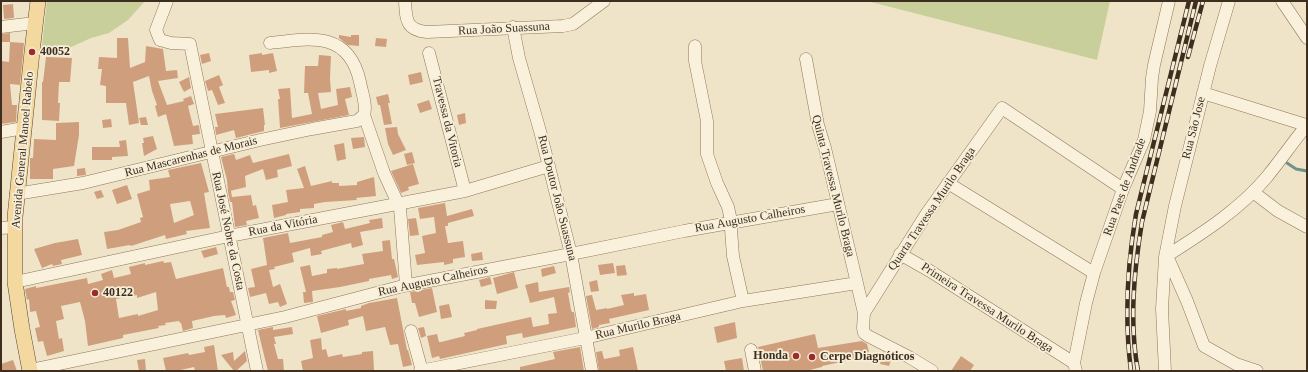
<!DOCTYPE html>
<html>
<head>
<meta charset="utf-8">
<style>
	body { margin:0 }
	#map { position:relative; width:1308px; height:372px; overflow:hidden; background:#f0e4c8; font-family:"Times New Roman",serif }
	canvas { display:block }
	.frame { position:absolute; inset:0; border:2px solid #3d2e20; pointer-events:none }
</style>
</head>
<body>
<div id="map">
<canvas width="1308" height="372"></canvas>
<div class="frame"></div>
</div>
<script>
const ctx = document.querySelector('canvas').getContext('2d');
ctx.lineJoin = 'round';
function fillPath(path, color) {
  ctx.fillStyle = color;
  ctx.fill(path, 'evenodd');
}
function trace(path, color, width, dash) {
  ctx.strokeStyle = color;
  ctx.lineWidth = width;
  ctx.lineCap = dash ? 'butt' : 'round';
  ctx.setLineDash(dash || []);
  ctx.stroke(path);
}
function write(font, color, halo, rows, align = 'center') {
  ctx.font = font + ' "Times New Roman",serif';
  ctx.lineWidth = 3.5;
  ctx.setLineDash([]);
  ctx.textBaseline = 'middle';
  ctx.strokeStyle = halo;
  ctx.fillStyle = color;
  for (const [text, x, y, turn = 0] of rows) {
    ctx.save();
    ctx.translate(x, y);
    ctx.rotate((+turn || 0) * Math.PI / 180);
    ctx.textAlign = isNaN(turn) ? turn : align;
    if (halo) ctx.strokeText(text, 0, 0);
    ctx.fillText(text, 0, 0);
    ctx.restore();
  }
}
const green = new Path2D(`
	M47,1h98l-17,19 -19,13 -18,5 -22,10 -10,7 -18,-1z
	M867,1h243l-13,59z`);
const stream = new Path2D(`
	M1287,163l9,6 11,2`);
const building = new Path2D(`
	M13,4l1,14 -10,1 -1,-14z
	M10,33v9h-9v-8z
	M339,35l12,2v-2h8v11l-11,-1 -9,-7z
	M117,38h11l2,30 15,-6 1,-16 17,3 3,22 11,-1 1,8 -20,3 9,24 17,-4 -1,-2 8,-3 3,8 -6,2 5,20 6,-1 1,9 -8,1 1,9 -19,2 -8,-32 -8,3 -3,-11 2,-1 -5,-14 -3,-15 -16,6 6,41 -10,2 -3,-22h-20v-17l-6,-1 2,-16h-4l1,-12 18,1z
	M376,38l11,1 -1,8 -11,-1z
	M10,42l14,1 -4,42 -10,-1 2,21h5l-1,17 -15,2v-63l8,1z
	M209,53l2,8 -9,3 -2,-9z
	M262,53v2l11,-2 4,18 -8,2v-3l-18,2 -2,-17z
	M319,55l12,1 -1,22 1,14 -13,1 3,16 17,-4 -2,-16 14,-2 2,10 -7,2 4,16 -69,13 -2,-29h2l-2,-10 12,-1 2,30 20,-4 -4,-21h-4l1,-27h13z
	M46,57l26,1 -2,24h-11l-1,21h2l-1,18 -17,-1v-38h1z
	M421,72l2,10 -13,3 -2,-10z
	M219,75l4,10 -4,2 6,16 -7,2 -6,-15 -4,1 -3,-10z
	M189,77l2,11 -7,4 -5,-10z
	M388,94l2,9h-2l4,21 -8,1 -4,-20h-2l-2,-8z
	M429,100l3,9 -12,4 -3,-9z
	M263,108l2,17h-1v6l-28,7 -2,-8 -18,5 -1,-8h3l-3,-13z
	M465,113l1,10 -7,2 -2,-10z
	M146,117l2,8h-7l-2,-7z
	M111,119l1,8 -9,1 -1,-8z
	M79,122v13l-5,31 -21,3v10h-23v-21h3l1,-19 22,1v-17z
	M397,127l1,7 8,16 -13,5 -5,-11 -3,-16z
	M153,136l4,13 -13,7 -2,-13h2l-1,-5z
	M364,137l1,10 -12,2 -2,-11z
	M126,140l2,16 -16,1v3h-20v-13h28l-1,-6z
	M344,143l2,16 -9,2 -3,-16z
	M412,152l3,11 -8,2 -3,-11z
	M234,154l2,6 14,-5 3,8 36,-9 3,12 -15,4 1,7 -12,3 -3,-11 -18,7 1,11 -16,4h1l1,6 19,-2 2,11 3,-1 3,13 -13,3 1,4 -12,2 -3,-25h-2l-2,-10 -1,-12 -6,-23z
	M201,163l8,29 -5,1 6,35 -24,3 1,3 -21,5 -1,-4 -34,11 -1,-1 -23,4 -3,-17 14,-2 23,-8 -1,-4 3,-1 -6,-23 13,-4 -1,-10 21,-3 -2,-7zM190,201l4,14 -20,8 -4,-19z
	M413,164l6,20 -11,3 1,3 -8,3 -10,-22z
	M305,166l6,20 21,-5v2h7v3l18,-1v-3l17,-5 2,19 -20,2 1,2 -32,2 -11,2v4l-14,1v3l-14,2v1l-12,3 -2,-13 16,-3 -2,-12 18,-2 -7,-19z
	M85,168l1,7 -9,1v-7z
	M127,185l5,14 -15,5 -5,-14z
	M101,190l3,7 -7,2 -3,-7z
	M445,203l2,13 25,-7 2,7 -26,7v3h-3l3,17 15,-2 2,16 -12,2v4l-9,2v-3l-27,3 -2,-10 10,-2 -3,-17 14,-3 -2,-16 -14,2 -2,-11z
	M382,218l1,10 -23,4 3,13 -11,3 -1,-5 -30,8 1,3 -11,2 -1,-8 -18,5 2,9 -20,5 1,2 -6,1 4,17 7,-3 7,20 -7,3 -2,-5 -9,2 -3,-11 -16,4 -2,-9 7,-1 -4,-18 16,-4 -4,-27 25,-5 2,10 32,-6v-2l11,-3 -2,-7 12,-3 2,7 25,-6 -1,-3z
	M416,218l3,17 -9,1 -2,-17z
	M78,239l4,16 -21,5 1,4 -9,2 -1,-2 -10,4 -8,-19 21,-6z
	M390,240l2,19h2l4,18 -6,2 -1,-4 -22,4v2l-29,6 -28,4 1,11 -9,1 -1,-11h3l-6,-25 10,-2 2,11 15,-3v-4l10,-1v1l27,-5 -2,-10 21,-3 -1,-10z
	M216,247l2,7 -14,4 -3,-7z
	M482,252l1,8 -11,1 -1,-7z
	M163,261l1,2 7,-1 5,17 47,-11 4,19h2l1,5h3l2,8 -4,1 5,14 -10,3 -1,-3 -11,1 -22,5 1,7 -10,3 -2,-8h-1l-1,-2 -14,2 1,2 -8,1 1,2 -36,7v3l-35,8 -3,-25 -5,-19 -19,4 3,13 -8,2 3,18 3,-1 2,13 -17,5 -4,-15 -5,1 -3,-14 5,-1 -4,-16 -6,1 -1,-13 -2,1 -2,-11 11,-3v2l51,-10 1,6 15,-4 -2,-6 11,-4 2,8 17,-4 -2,-7 16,-4v2zM156,292l2,18 -20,6v-2l-19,4 -3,-19 21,-4v3z
	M613,263l2,10 -15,2 -2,-10z
	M625,265l2,10 -10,1 -1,-10z
	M554,266l2,7 -14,4 -1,-8z
	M514,272l4,16 -21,6 -4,-16z
	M490,277l2,7 -11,3 -2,-7z
	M597,280l2,11 -8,1 -2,-10z
	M538,282l1,10 30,-5 1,5 -2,1 3,17 1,2h2l2,15 -53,11 -1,-5 -16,3 1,8 -67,15 -1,-3 -7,2 -5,-22 10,-2 2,8h2l24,-6 -1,-3 13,-3v-1l54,-12 2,10 16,-3 -1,-10 9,-1 -3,-16 -24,6 -5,-18z
	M432,288l5,24 -18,5 -4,-14h-3l-2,-11z
	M634,293v3l12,-2 3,16 -40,9 1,4 -11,2v2l-7,2 -6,-33 6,-1 4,15 11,-2v1l17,-4 -3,-10z
	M397,298l10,52h1l4,15 -9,2 -5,-23 -8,1 -5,-18 -19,4 -3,-15 -15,4 1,5 -28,8 -4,-17 29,-7v2l15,-3v-2l8,-3z
	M485,300l12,1 -1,8h-11z
	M449,304l3,13 -11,2 -2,-13z
	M735,322l2,16 -20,5 -3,-16z
	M273,327v3l19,-3 1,7 -19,3 2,7h-2l4,15h5l1,12h-16l-7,-28 -3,-13z
	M424,327l2,9 -5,2 -3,-10z
	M815,334l3,14 44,-7 5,3 3,12 -48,10v1l-16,4h-43l-5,-24z
	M321,338l1,12 4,-1 2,8 14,-3 1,3 19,-3v-2l11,-1 1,19 -13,1h-58l-2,-10 12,-3 -3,-18z
	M214,345l4,26h-23l-1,-4 -18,4h-10l-3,-13 25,-5 1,2 16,-3 -1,-5z
	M580,347l4,24h-64v-4l35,-8 -2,-7z
	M633,347l5,24h-39l-3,-19 6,-1 2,8 16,-3 -1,-6z
	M245,351l2,10 -11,10h-2l-13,-16 12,-3 1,9z
	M883,352l9,5 -3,9 -9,-2z
	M961,356l13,9 -4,6h-19z
	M742,358l2,13h-18l-2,-10z
	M145,359l1,12h-7l-2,-11z
	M13,360l4,11h-16v-7z`);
const minor = new Path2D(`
	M167,1l-11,29 4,10 11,3 19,1 67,327
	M405,1c1,19 1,29 22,31l136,-6 10,-2 31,-23
	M1282,1l25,37
	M1,27l34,-4
	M513,27l6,31 21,73 31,123 21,117
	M270,43c41,-5 79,-12 90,39 2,11 7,23 4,33l20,58 16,35 6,77
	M695,46v15l12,60v33l10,29 11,24 2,9 3,40 10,45
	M429,53l36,138
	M806,59l12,66 7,23 39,165 -1,15 1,5 4,3 41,21 23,14
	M1203,93l103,32
	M1,132l23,-4
	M948,183l146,90
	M1253,192l25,19 29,16
	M16,194l67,-11 177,-43 52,-11 39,-7 6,-1 7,-6
	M1,228l14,-1
	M900,254l30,17 144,92
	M1167,256l20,45 17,45 32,18 21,7
	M1165,257c36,-23 73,-46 101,-79 14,-17 27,-36 41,-53
	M15,282l214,-46 236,-45 84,-25
	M864,313l63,-100 75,-105 121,81
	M411,331l11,40
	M751,350l4,21
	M30,370l255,-53 118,-31 168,-32 113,-23 154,-27
	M420,371l165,-33 158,-37 114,-18
	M1076,371l-2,-8 12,-60 8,-30 29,-84 21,-49 6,-29 2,-33 2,-13 15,-64
	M1165,371l-3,-62 3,-52 10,-51 35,-140 19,-65`);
const major = new Path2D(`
	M30,371l-8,-42 -7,-47v-65l17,-165 6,-51`);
const rail = new Path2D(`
	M1188,57l15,-56
	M1131,371c-7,-54 -4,-104 5,-157l53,-213
	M1138,371c-9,-49 -4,-100 4,-149l54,-221`);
const markers = [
	[32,52,4,"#9e2a2b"],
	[95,293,4,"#9e2a2b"],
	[796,356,4,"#9e2a2b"],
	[812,357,4,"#9e2a2b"]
];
const streetNames = [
	["Rua João Suassuna",504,29,-3],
	["Travessa da Vitoria",447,122,76],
	["Rua São Jose",1194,128,-76],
	["Avenida General Manoel Rabelo",23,150,-85],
	["Rua Mascarenhas de Morais",191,157,-14],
	["Quinta Travessa Murilo Braga",833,186,76],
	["Rua Paes de Andrade",1125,187,-70],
	["Rua Doutor João Suassuna",557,198,76],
	["Quarta Travessa Murilo Braga",932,209,-56],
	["Rua Augusto Calheiros",750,219,-10],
	["Rua da Vitória",283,226,-11],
	["Rua José Nobre da Costa",228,231,78],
	["Rua Augusto Calheiros",433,281,-12],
	["Primeira Travessa Murilo Braga",987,308,33],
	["Rua Murilo Braga",638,326,-13]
];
const poiNames = [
	["40052",40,52],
	["40122",103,293],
	["Honda",788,356,"right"],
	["Cerpe Diagnóticos",820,357]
];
fillPath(green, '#c9cf9b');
trace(stream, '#6f938a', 3);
fillPath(building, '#cf9f7d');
trace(minor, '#8d765c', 13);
trace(major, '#5b4430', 16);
trace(minor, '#faf1dc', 12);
trace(major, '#f3d9a0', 15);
trace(rail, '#3d2e20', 4.5);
trace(rail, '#f7eed8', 3, [9]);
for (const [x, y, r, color] of markers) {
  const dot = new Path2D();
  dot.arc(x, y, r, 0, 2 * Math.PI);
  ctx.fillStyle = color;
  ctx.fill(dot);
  trace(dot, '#f7eed8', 1.5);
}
write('12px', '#3d2e20', '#f7eed8', streetNames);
write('bold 12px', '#3d2e20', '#f7eed8', poiNames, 'left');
</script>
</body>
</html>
